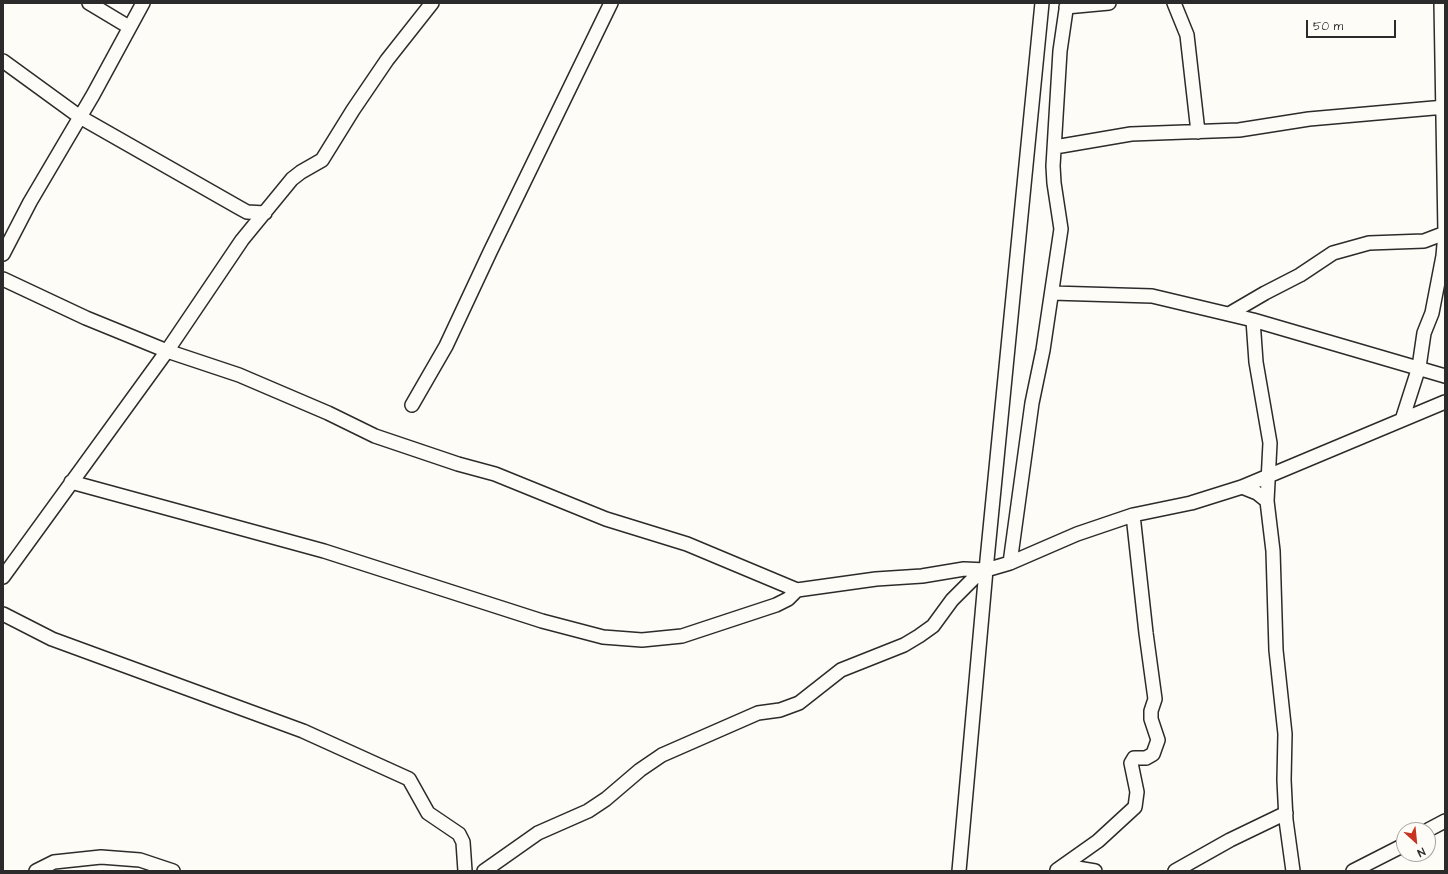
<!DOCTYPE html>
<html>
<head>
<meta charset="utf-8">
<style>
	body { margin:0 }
	#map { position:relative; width:1448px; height:874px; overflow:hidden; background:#fdfcf7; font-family:"Architects Daughter",sans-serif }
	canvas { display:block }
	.frame { position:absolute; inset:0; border:4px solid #2b2b2b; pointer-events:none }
	.north { position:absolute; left:1396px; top:822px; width:40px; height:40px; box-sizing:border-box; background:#fdfcf7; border:1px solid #a9a8a5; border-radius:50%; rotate:153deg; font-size:11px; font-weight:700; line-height:16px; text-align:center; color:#2b2b2b }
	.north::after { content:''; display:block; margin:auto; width:14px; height:18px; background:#c8321e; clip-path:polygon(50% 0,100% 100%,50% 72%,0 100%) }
	.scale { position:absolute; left:1306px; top:20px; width:90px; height:18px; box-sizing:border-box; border:2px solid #2b2b2b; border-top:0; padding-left:5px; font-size:12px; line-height:14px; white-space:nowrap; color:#2b2b2b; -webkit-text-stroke:3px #fdfcf7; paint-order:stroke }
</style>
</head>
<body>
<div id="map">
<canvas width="1448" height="874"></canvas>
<div class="frame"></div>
<div class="north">N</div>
<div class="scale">50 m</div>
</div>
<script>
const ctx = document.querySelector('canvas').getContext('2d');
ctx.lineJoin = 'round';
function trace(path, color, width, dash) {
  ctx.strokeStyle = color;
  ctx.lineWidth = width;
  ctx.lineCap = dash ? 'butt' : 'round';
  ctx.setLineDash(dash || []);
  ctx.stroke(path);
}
const street = new Path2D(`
	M89,3l40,24
	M1174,3l13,32 11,97
	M1066,7l43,-4
	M3,61l77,56 158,90 9,5 18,1
	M1055,147l76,-13 108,-4 70,-11 136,-12
	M3,254l27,-52 63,-107 50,-92
	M3,279l83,39 81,33 72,24 89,38 47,23 83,28 37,10 111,45 81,25 110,46 79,-11 46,-3 42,-7 22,1 24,-7 67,-29 56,-19 58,-12 51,-16 203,-85
	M1052,293l100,3 101,24 192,56
	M1229,314l36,-21 35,-18 33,-22 36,-10 55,-2 21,-8
	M1253,320l3,42 14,81 -3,58 6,50 3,99 9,84 -1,46 2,40 7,51
	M412,405l34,-59 44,-94 121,-249
	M1402,420l17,-53 5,-34 8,-20 11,-57 2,-23 -4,-230
	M71,482l253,69 218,70 61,16 39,3 40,-4 94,-31 12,-6 9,-9
	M1242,487l15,6 10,8
	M1010,563l22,-160 11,-53 18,-121 -7,-46 -1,-17 7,-115 7,-48
	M3,577l164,-226 75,-111 50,-61 9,-7 21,-12 31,-50 34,-50 45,-57
	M3,614l49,25 251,92 106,48 19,34 31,21 4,8 2,29
	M1428,830l17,-9
	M1057,870l41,-29 37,-34 2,-15 -6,-29 3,-5h12l7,-4 5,-14 -7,-21v-8l4,-12 -9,-66 -13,-118
	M1058,870l19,-2 18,3
	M36,871l18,-9 47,-5 39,3 33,11
	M484,871l54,-38 50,-22 18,-12 34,-29 22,-15 96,-42 22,-3 19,-7 42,-33 63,-25 15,-9 14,-10 19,-26 22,-22 3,-8
	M959,871l27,-301 56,-567
	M1175,871l55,-31 56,-27
	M1353,871l51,-26`);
trace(street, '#2b2b2b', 16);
trace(street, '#fdfcf7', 13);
</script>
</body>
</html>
